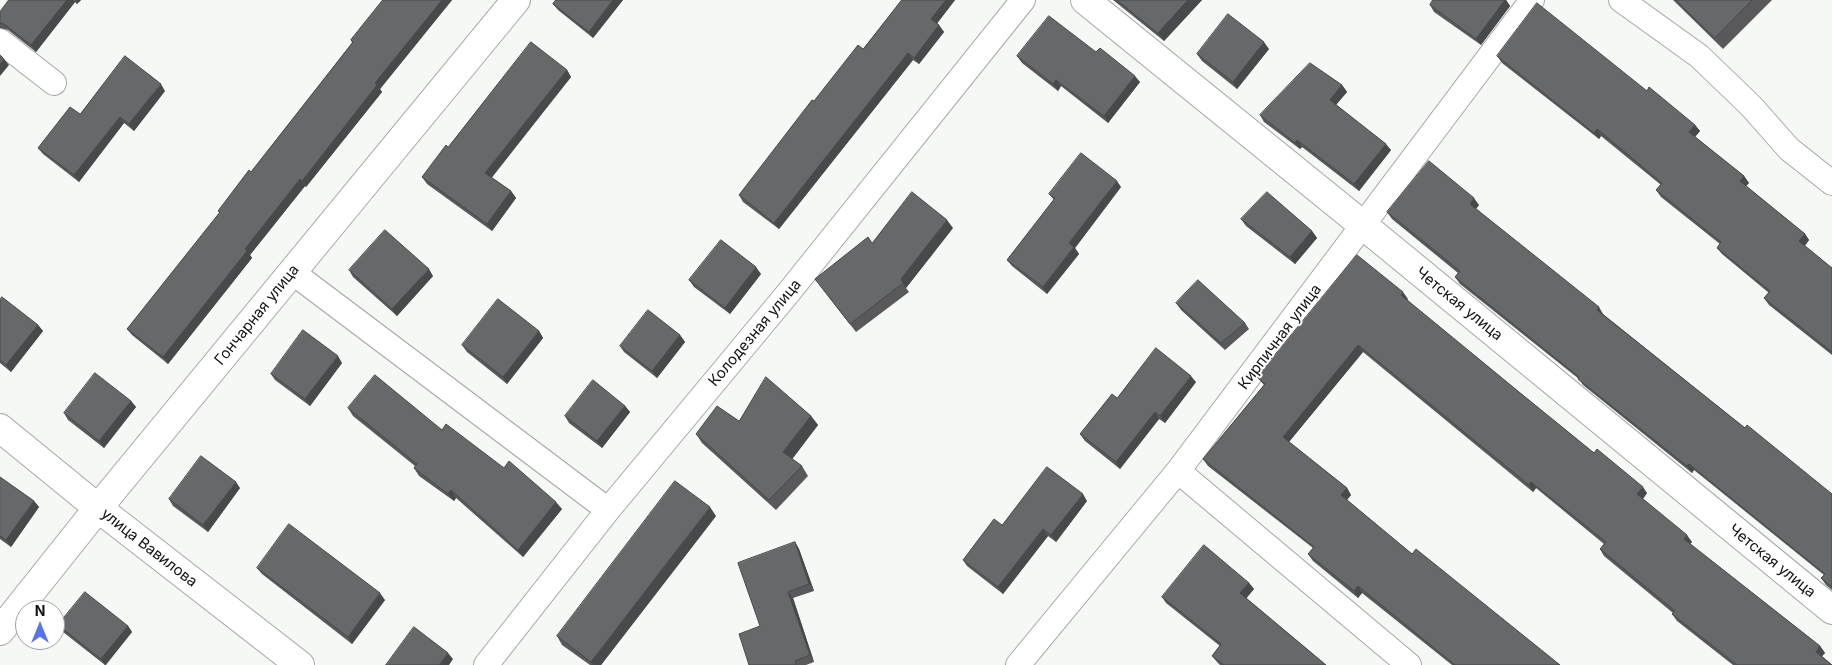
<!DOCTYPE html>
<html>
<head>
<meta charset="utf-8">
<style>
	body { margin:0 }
	#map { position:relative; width:1832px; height:665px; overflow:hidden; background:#f6f8f5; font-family:Inter,sans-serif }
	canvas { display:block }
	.north { position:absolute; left:15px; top:600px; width:50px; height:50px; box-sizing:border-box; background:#fff; border:1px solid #a0a1a0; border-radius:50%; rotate:0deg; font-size:14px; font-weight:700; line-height:20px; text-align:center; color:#121312 }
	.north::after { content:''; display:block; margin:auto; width:18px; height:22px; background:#5973e9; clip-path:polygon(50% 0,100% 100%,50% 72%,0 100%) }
</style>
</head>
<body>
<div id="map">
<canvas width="1832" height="665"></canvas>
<div class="north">N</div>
</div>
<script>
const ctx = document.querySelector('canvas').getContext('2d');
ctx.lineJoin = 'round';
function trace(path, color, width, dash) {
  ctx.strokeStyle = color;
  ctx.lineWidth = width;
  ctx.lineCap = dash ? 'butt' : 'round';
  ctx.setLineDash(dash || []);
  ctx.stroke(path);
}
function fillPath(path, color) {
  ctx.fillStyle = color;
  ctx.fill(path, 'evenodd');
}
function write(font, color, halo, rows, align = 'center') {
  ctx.font = font + ' Inter,sans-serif';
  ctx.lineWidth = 4;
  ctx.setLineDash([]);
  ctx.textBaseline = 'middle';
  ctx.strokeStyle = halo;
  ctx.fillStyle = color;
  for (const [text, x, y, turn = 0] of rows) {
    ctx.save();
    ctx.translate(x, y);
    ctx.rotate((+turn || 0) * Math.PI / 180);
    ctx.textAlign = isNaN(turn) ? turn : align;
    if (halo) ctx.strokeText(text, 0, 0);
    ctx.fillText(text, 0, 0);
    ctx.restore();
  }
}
const minor = new Path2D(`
	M1621,0l78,56 52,50 38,43 43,34
	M0,41l54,42
	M292,272l316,238
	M1178,471l231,194
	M486,665l122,-155 181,-218 234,-292
	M1018,665l160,-194 354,-471`);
const tertiary = new Path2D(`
	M1085,0l279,226 468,384
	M0,428l98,80 202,157
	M0,631l98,-123 418,-508`);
const wall = new Path2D(`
	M9,0h72l-4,4 -2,-2 -39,50 -28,-22 -8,-2v-16z
	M383,0h69l-72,89 2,3 -76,95 -1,-1 -55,69 2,3 -84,106 -36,-29 -5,-6 93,-116 -2,-2 33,-39 101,-129 -1,-3z
	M556,0h67l-30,38 -35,-28 -5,-6z
	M902,0h53l-18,23 7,9 -25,32 -6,-4 -134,169 -36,-27 -4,-7 75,-94 49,-52z
	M1113,0h89l-38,41z
	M1433,0h73l4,6 -29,39 -47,-33 -4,-7z
	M1673,0h99l-49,49z
	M1269,49l-32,40 -35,-28 -5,-7z
	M1096,52l44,30 -32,41 -47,-37 -3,5 -36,-28 -5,-7z
	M1497,56l150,35 48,34 5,6 -5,6 49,39 5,7 -3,3 59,48 4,6 -4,6 27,22v87l-63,-50 -5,-7 5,-5 -47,-39 -5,-6 3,-4 -59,-47 -5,-7 5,-5 -60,-49 -2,3 -97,-76z
	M567,70l4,7 -80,100 20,14 5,7 -24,33 -65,-47 -5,-7 26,-30z
	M1342,85l5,7 -11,13 55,45 -32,41 -57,-44 -2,2 -36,-27 -4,-7z
	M165,91l-31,40 -10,-8 -45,59 -36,-28 -5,-6 42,-34z
	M1121,187l-46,61 4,6 -32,40 -35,-28 -5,-6 47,-60 -5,-6z
	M1479,205l-3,4 127,105 142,114 87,66v96l-6,-5 -5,-7 3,-3 -130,-105 -2,3 -109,-88 -4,-6 -119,-95 -5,-7 3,-4 -66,-54 -5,-7z
	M1241,219l71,12 5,7 -22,26 -49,-38z
	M953,228l-47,60 3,4 -53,40 -41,-53 57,-36z
	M349,270l84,6 -36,40 -44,-39z
	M761,274l-31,40 -36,-27 -5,-7z
	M1408,299l-1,1 112,92 75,61 53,40 -4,6 49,43 -2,2 130,102 5,7 -3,3 10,9h-99l-56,-44 -5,-7 1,-1 -69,-57 -4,-7 4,-5 -68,-56 -3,4 -170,-140 -74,90 58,46 4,7 -4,5 65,54 148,111h-108l-90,-72 -4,5 -45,-37 -5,-7 5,-6 -105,-82 -5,-7 61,-74 -7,-8z
	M0,300l38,25 5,6 -32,41 -11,-9z
	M1176,303l69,20 4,6 -24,21 -44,-40z
	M539,331l4,7 -36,46 -40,-32 -5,-7z
	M680,335l5,7 -28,36 -33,-26 -4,-6z
	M342,363l-32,43 -35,-26 -4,-6z
	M1196,382l-31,41 -6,-4 -39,50 -35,-28 -5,-7z
	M131,401l5,6 -32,41 -36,-28 -4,-7z
	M625,406l5,6 -28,36 -33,-25 -4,-7z
	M348,408l94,22 62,38 58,41 -39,48 -67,-59 -2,3 -35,-25 -5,-8 1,-2 -62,-50z
	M811,416l7,9 -26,34 10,7 6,10 -32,34 -74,-67 -6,-9 43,-13z
	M0,477l34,24 5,6 -28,40 -11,-8z
	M240,488l-32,44 -35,-26 -4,-7z
	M1087,501l-31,41 -8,-6 -45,58 -36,-28 -4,-6 39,-35z
	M716,516l-115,149h-11l-28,-20 -5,-9z
	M795,542l4,7 15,42 -21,7 21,64 -8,3h-57l11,-39z
	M257,568l128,32 -33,44 -90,-70z
	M1249,583l5,6 -8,9 80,67h-106l-3,-3 -5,-6 8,-10 -54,-43 -4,-6z
	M58,625l70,1 4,6 -26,33h-1l-42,-33z`);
const shadedWall = new Path2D(`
	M67,0h6l2,2 -39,50 -5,-7z
	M75,0h6l-4,4z
	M442,0h10l-72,89 2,3 -76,95 -4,-6 73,-98z
	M613,0h10l-30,38 -4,-6z
	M946,0h9l-19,25 -5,-6z
	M1188,0h14l-38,41 -6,-8z
	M1505,0h1l4,6 -29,39 -5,-6z
	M939,25l5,7 -25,32 -5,-6z
	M1264,42l5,7 -32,40 -4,-7z
	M908,53l5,7 -134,169 -5,-6z
	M4,59l5,6 -9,11v-12z
	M567,70l4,7 -81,103 -5,-7z
	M1135,76l5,6 -32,41 -4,-7z
	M1056,80l5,6 -3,5 -5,-7z
	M161,84l4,7 -31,40 -5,-7z
	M1342,85l5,7 -13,15 -4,-7z
	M120,117l4,6 -45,59 -5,-7z
	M1695,125l5,6 -6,7 -5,-6z
	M1597,129l4,7 -2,3 -5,-6z
	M1297,140l5,7 -2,2 -5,-6z
	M1386,144l5,6 -32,41 -5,-7z
	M1744,176l5,7 -5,5 -4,-7z
	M300,179l5,7 -55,69 2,3 -84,106 -5,-7 82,-108z
	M1117,181l4,6 -46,61 4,6 -32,40 -4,-7 26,-44z
	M511,191l5,7 -24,33 -5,-7z
	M1474,198l5,7 -5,6 -4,-7z
	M947,220l6,8 -47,60 -5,-9z
	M1312,231l5,7 -22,26 -5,-7z
	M1805,234l4,6 -6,7 -4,-6z
	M756,267l5,7 -31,40 -5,-6z
	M429,269l4,7 -36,40 -5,-7z
	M1403,292l5,7 -3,3 -4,-7z
	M1599,307l4,7 -1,2 -5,-6z
	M38,325l5,6 -32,41 -5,-7z
	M539,331l4,7 -36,46 -4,-7z
	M680,335l5,7 -28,36 -5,-7z
	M1358,345l5,7 -75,91 -5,-6z
	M338,356l4,7 -32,43 -5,-7z
	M1191,376l5,6 -31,41 -5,-7z
	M131,401l5,6 -32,41 -5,-7z
	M625,406l5,6 -28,36 -5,-7z
	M1155,412l4,7 -39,50 -4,-7z
	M811,416l7,9 -28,37 -7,-10z
	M1689,464l5,6 -2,3 -5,-7z
	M236,482l4,6 -32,44 -5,-7z
	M1531,482l5,6 -3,4 -4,-7z
	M1643,487l4,6 -6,8 -4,-7z
	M1347,488l4,7 -6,7 -4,-7z
	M451,490l5,8 -2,3 -6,-7z
	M1083,494l4,7 -31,41 -5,-7z
	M34,501l5,6 -28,40 -5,-7z
	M556,502l6,7 -39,48 -5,-7z
	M710,507l6,9 -115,149h-8l-2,-3z
	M1043,529l5,7 -45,58 -5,-7z
	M1687,535l5,7 -4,4 -4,-7z
	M795,542l4,7 15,42 -5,-7z
	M1249,583l5,6 -9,11 -5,-7z
	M1358,586l4,7 -4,5 -4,-7z
	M788,592l5,6 21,64 -4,-7z
	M380,593l5,7 -33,44 -4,-7z
	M128,626l4,6 -27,33 -4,-6z
	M1820,646l5,7 -5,5 -4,-6z
	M448,653l5,6 -4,6h-10z`);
const building = new Path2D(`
	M9,0h58l-36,45 -27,-21 -4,-1v-11z
	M383,0h59l-67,83 2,2 -32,41 -43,55 -2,-2 -55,70 2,2 -84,106 -36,-28 93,-117 -2,-1 31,-41 2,2 102,-130 -2,-2z
	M556,0h57l-24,32 -36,-28z
	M902,0h44l-15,19 8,6 -25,33 -6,-5 -134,170 -35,-28 73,-95 2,1 44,-56 5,4z
	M1117,0h71l-30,33z
	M1433,0h72l-29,39 -46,-34z
	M1676,0h76l-37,38z
	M1537,3l110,88 2,-4 46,38 -6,7 55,44 -4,5 65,53 -6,7 33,27v84l-68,-54 6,-7 -53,-43 4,-6 -65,-52 6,-7 -65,-54 -3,4 -97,-77z
	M1228,14l36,28 -31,40 -36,-28z
	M1049,16l47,36 4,-4 35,28 -31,40 -48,-36 -3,4 -36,-28z
	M531,42l36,28 -82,103 26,18 -24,33 -65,-47 24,-32 2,2z
	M0,55l4,4 -4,5z
	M125,56l36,28 -32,40 -9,-7 -46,58 -36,-27 32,-41 10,7z
	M1310,63l32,22 -12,15 56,44 -32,40 -57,-44 -2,3 -35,-28z
	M1081,153l36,28 -48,62 5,4 -31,40 -36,-27 48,-62 -6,-4z
	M1429,161l45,37 -4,6 129,103 -2,3 148,118 2,-3 85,69v93l-11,-9 4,-4 -136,-110 -2,2 -109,-87 1,-2 -124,-100 5,-6 -73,-59z
	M912,192l35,28 -46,59 2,4 -53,41 -35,-45 53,-42 4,6z
	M1267,192l45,39 -22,26 -49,-38z
	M385,230l44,39 -37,40 -43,-39z
	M721,240l35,27 -31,41 -36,-28z
	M1357,255l46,37 -2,3 118,97 75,61 3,-4 46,38 -6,7 50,41 -3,4 136,107 -4,6 16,13h-95l-65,-51 3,-3 -75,-62 6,-7 -75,-60 -2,3 -171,-140 -75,92 64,51 -6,7 71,59 4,-5 144,116h-105l-97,-79 -4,5 -46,-37 6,-7 -111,-88 62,-75 -8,-7z
	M1198,280l47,43 -24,20 -45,-40z
	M2,297l36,28 -32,40 -6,-5v-60z
	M498,299l41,32 -36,46 -41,-32z
	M648,310l32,25 -28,36 -32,-25z
	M303,330l35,26 -33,43 -34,-25z
	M1156,348l35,28 -31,40 -5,-4 -39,50 -36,-28 32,-40 5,4z
	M95,373l36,28 -32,40 -35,-28z
	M375,375l67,55 4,-6 58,44 5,-7 47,41 -38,48 -67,-60 -3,4 -34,-26 3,-4 -69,-56z
	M766,377l45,39 -28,36 19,14 -33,34 -73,-66 21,-28 22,15z
	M593,380l32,26 -28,35 -32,-25z
	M201,456l35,26 -33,43 -34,-26z
	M1047,467l36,27 -32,41 -8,-6 -45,58 -35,-27 31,-41 8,6z
	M0,477l34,24 -28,39 -6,-4z
	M675,481l35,26 -119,155 -34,-26z
	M289,524l91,69 -32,44 -91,-69z
	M795,542l14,42 -21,8 22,63 -15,6 1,4h-47l-10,-31 21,-8 -22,-63z
	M1204,545l45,38 -9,10 86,72h-102l-12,-9 9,-12 -59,-47z
	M85,592l43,34 -27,33 -43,-34z
	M414,627l34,26 -9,12h-53z`);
const streetNames = [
	["Четская улица",1459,304,39],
	["Гончарная улица",257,315,-51],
	["Колодезная улица",755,333,-50],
	["Кирпичная улица",1280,337,-53],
	["улица Вавилова",149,548,38],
	["Четская улица",1772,561,39]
];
trace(minor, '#a5a7a4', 26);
trace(tertiary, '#a5a7a4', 30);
trace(minor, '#fff', 24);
trace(tertiary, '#fff', 28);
fillPath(wall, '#59595b');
fillPath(shadedWall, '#48494a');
fillPath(building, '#67686a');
trace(building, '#48494a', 1);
write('15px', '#121312', '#fff', streetNames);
</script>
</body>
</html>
